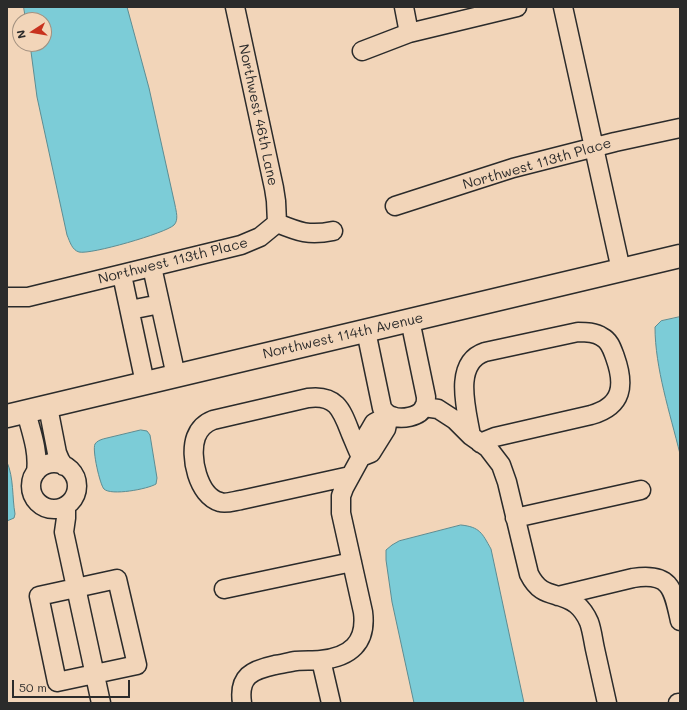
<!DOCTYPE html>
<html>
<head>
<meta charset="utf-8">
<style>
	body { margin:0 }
	#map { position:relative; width:687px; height:710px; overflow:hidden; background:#f2d5b9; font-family:Mali,sans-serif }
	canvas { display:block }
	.frame { position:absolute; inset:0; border:8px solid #2b2b2b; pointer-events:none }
	.north { position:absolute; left:12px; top:12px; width:40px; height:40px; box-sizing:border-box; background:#f2d5b9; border:1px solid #a29180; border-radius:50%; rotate:258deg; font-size:11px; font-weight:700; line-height:16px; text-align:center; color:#2b2b2b }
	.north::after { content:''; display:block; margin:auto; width:14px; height:18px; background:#c8321e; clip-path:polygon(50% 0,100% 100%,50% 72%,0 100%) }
	.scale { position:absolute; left:12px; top:680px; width:118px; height:18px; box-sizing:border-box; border:2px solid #2b2b2b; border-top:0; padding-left:5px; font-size:12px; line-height:14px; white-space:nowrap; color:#2b2b2b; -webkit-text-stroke:3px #f2d5b9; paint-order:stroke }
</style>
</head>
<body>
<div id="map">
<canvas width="687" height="710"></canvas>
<div class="frame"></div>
<div class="north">N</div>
<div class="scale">50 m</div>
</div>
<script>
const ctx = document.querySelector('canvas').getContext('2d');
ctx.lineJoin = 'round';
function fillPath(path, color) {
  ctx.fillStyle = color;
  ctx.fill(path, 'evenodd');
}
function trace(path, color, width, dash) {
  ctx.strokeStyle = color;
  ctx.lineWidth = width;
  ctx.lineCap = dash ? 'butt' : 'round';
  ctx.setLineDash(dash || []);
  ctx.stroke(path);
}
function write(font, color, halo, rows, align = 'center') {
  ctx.font = font + ' Mali,sans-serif';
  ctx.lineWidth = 3;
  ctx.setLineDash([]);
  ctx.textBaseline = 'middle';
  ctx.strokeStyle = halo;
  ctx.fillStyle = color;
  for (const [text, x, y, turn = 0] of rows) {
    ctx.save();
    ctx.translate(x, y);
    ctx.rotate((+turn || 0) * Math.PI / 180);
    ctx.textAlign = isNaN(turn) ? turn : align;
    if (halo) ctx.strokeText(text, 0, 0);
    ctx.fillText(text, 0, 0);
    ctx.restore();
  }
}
const water = new Path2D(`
	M24,7h103l22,81 26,117c1,6 4,15 -1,20 -8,8 -84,30 -95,27 -7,-2 -9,-10 -12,-17l-30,-138 -7,-53h14v-24h-18z
	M680,317v137c-10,-41 -25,-86 -25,-127l6,-6z
	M141,430l6,1 3,4 7,43 -1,6c-8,5 -45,12 -52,5 -4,-4 -12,-39 -9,-45 2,-3 5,-4 8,-5z
	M7,462c7,16 5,35 8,52l-1,4 -7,3z
	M461,525c19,2 21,8 30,24l33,154h-110l-22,-101 -6,-42v-10l6,-5 7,-4z`);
const street = new Path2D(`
	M235,7l39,181 2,13 1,22
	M404,7l5,26
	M563,7l58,263
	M362,51l47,-18 108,-26
	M395,206l118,-38 102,-26 65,-14
	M152,267l24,109
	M122,275l23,108
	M7,297h21l213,-52 19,-8 17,-14c22,9 32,13 56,8
	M130,310l30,-6
	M366,331l16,77c3,4 5,7 10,8 9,4 28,1 32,-9 2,-3 2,-7 2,-10l-16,-77
	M48,407l9,46 3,7 4,6
	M424,407l14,2 17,11 16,16 17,12 13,17 6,17 22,92c13,26 28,16 47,30 6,5 10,11 13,18 3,8 4,18 6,27 4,18 8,36 12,54
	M26,412c5,19 13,40 10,60
	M471,436c-4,-25 -19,-73 14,-84l93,-20c8,0 17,0 24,5 8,4 10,12 13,20 10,28 8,49 -24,58l-96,22 -15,6
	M361,457l10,-4 15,-24 3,-14
	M31 486a23 23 0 1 1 46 0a23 23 0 1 1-46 0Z
	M350,476l-109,24c-7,1 -15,4 -21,2 -22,-6 -31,-46 -24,-65 3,-8 9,-14 17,-17l95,-22c29,-4 34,13 43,36 3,7 6,15 10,23
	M66,506v12l-2,14 37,171
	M515,518l126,-28
	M117,579l20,86 -80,17 -18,-86z
	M224,589l128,-27
	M558,596l75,-18c38,-6 40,11 47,43
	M321,660l10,43
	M242,703c-4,-27 10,-33 33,-38 7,-1 14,-3 21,-4 8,-1 17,0 25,-1 29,-3 46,-17 42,-48l-22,-99v-17l3,-8 17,-31v-12l9,-15 4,-7 15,-8
	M678,703h2`);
const secondary = new Path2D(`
	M7,416l673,-160`);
const streetNames = [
	["Northwest 46th Lane",258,115,78],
	["Northwest 113th Place",537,164,-16],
	["Northwest 113th Place",173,261,-14],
	["Northwest 114th Avenue",343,336,-13]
];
fillPath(water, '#7cccd7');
trace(water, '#5c8c92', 1);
trace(street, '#2b2b2b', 21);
trace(secondary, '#2b2b2b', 25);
trace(street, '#f2d5b9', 18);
trace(secondary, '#f2d5b9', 22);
write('14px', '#2b2b2b', '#f2d5b9', streetNames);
</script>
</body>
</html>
